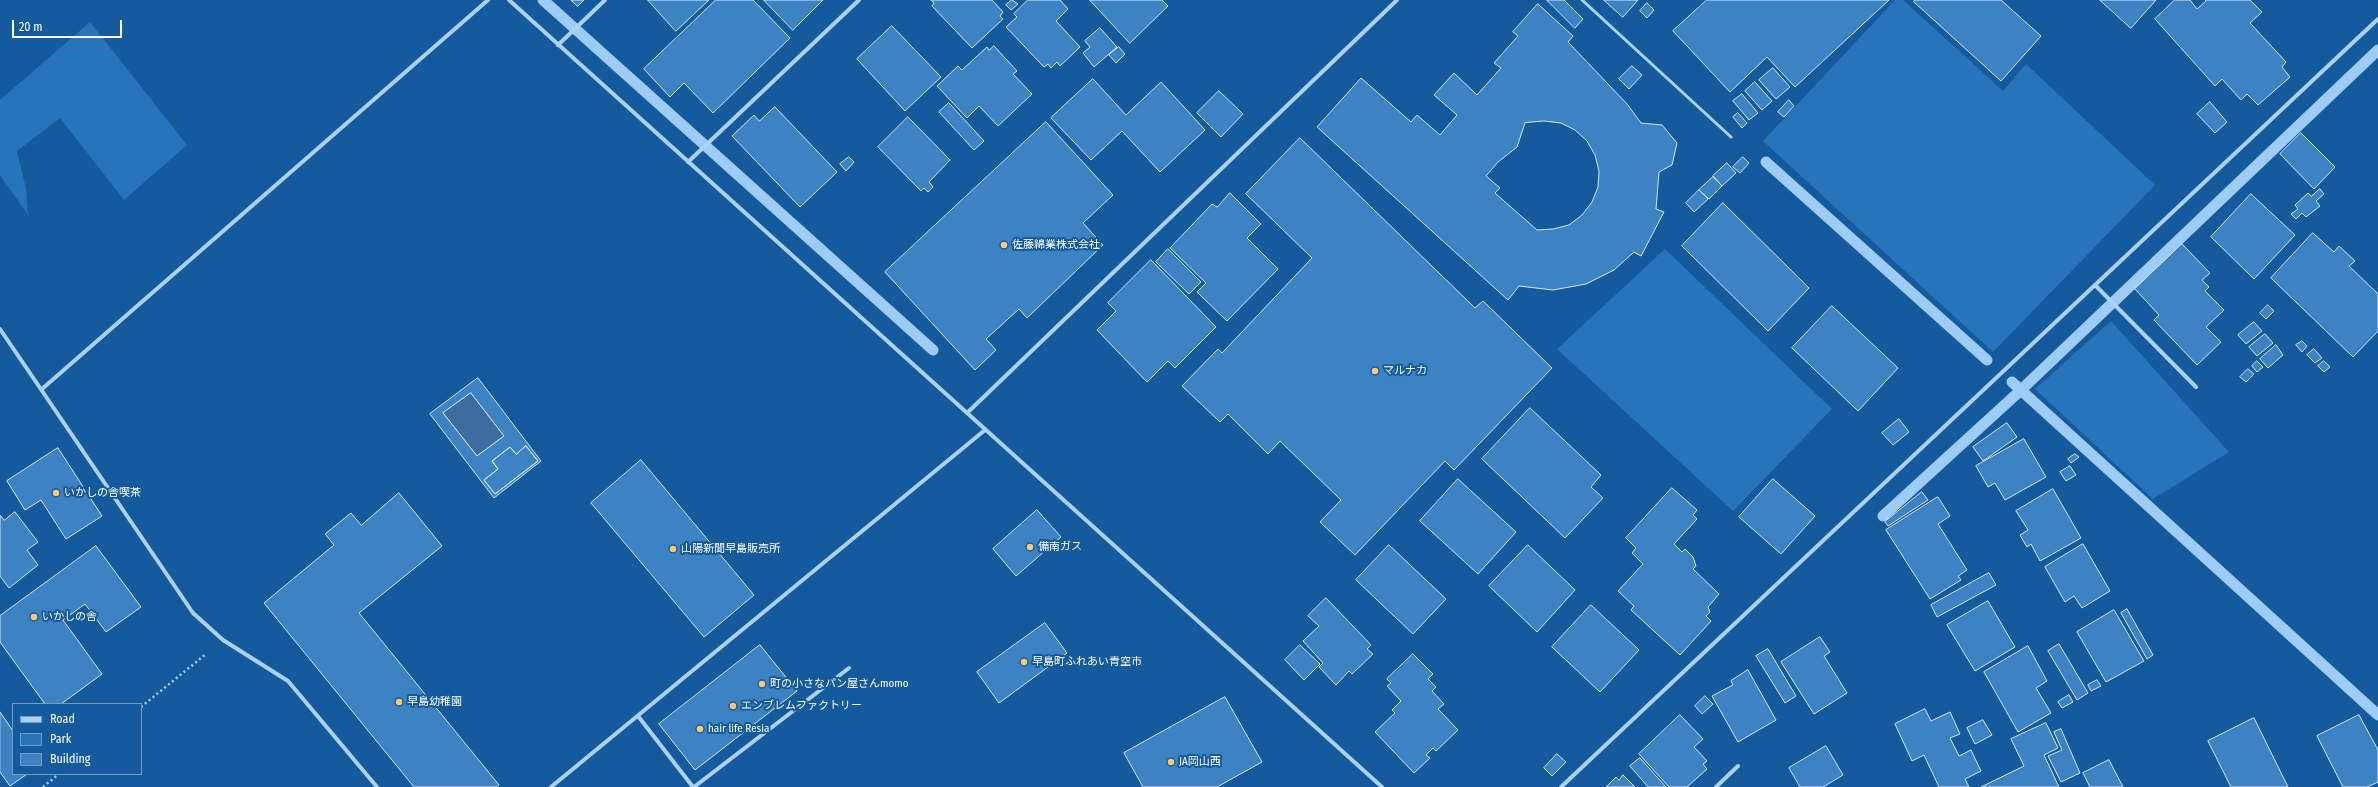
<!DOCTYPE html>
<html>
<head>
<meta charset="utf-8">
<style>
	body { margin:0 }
	#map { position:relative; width:2378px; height:787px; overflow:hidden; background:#145a9d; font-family:"Fira Sans Condensed",sans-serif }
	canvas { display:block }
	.legend { position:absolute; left:12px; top:703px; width:130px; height:72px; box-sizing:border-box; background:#145a9d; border:1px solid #729cc4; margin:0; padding:5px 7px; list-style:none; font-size:12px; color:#fff }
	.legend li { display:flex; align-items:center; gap:8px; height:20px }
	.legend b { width:20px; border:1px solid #729cc4 }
	.scale { position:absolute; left:12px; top:20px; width:110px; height:18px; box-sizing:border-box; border:2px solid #fff; border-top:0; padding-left:5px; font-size:12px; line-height:14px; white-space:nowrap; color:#fff; -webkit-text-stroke:3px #145a9d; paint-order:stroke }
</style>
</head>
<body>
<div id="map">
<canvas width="2378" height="787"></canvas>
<ul class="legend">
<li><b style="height:5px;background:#abd1f4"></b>Road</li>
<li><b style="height:11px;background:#2774bb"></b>Park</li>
<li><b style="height:11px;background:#3d83c4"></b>Building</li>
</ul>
<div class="scale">20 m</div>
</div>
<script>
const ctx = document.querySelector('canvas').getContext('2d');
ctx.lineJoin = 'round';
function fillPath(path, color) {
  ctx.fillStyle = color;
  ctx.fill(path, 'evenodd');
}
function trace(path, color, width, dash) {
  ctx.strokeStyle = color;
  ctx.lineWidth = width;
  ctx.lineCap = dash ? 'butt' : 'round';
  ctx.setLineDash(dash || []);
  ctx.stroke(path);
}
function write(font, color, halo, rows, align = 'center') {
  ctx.font = font + ' "Fira Sans Condensed","Noto Sans JP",sans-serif';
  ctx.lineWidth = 4;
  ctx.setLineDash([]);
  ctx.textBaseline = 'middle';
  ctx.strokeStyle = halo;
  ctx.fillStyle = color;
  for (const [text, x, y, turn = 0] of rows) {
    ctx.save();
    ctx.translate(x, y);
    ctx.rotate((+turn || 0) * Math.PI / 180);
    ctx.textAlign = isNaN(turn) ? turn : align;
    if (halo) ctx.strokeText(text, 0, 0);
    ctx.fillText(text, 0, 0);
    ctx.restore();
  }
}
const green = new Path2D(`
	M1895,0h8l100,91 23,-27 129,121 -162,167 -230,-211z
	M90,22l97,123 -63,55 -64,-82 -43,33 9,38 2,26 -28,-40v-75z
	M1665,249l167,160 -99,102 -176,-162z
	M2111,321l118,131 -76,47 -118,-110z`);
const water = new Path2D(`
	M471,393l33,43 -27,20 -34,-43z`);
const stream = new Path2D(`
	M543,0l390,350
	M1766,162l221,198
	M2012,382l366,333
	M1883,516l138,-126 357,-340`);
const building = new Path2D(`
	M571,0h13l-6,6z
	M648,0h61l-33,31z
	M716,0h37l37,38 -77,75 -29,-30 -14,14 -26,-28z
	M764,0h59l-30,30z
	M931,0h61l11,12 -3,4 3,3 -31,29 -40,-42 2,-3z
	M1012,0l6,4 -7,6 -5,-5z
	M1028,0h32l8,9 -12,12 24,26 -20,19 -3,-4 -6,6 -3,-4 -4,3 -38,-40 11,-10 -3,-3z
	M1090,0h72l6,6 -38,37z
	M1547,0h17l19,19 -8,9z
	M1604,0h34l-15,17z
	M1707,0h182l-94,87 -28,-30 -37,35 -57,-61z
	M1915,0h86l40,36 -40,45 -87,-79z
	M2100,0h56l-25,28z
	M2175,0h15l7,9 9,-8 -1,-1h45l12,12 -12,11 36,39 -4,5 8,10 -32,28 -11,-11 -6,6 -19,-21 -7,7 -60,-67z
	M1647,3l7,7 -7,8 -7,-7z
	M1538,4l35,32 -5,6 59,62 14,19 21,2 15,18 -5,22 -13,7 -3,37 8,3 -23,44 -7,-4 -20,18 -28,14 -33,6 -34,-4 -11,14 -191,-173 44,-49 50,44 6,-7 23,20 17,-20 -23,-20 20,-22 23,22 24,-27 -7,-5 24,-27 -5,-4zM1544,121l17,2 14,7 12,11 8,14 4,16 -1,16 -6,15 -10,13 -13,10 -16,4 -16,1 -42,-37 5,-5 -14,-12 12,-14 19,-15 8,-24z
	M892,26l49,51 -36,34 -48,-52z
	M1100,28l17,19 -23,20 -11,-14 7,-6 -5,-6z
	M994,46l23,25 -4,3 19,20 -34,32 -19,-20 -12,12 -30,-32 21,-20 4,4 25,-23 2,3z
	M1119,47l6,7 -9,9 -7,-8z
	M1632,66l10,9 -13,14 -10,-10z
	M1773,68l17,19 -14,12 -17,-19z
	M1093,79l33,36 35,-33 44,48 -45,42 -38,-41 -31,29 -40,-42z
	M1755,82l17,19 -10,9 -17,-19z
	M1219,91l24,23 -22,23 -24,-24z
	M1742,94l16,19 -9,7 -16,-19z
	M1789,100l5,6 -10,11 -6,-5z
	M2210,102l17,20 -12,11 -18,-19z
	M949,103l35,38 -10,9 -35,-38z
	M775,107l62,65 -37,35 -68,-71 22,-21 5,6z
	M1738,113l9,10 -5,5 -9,-11z
	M908,117l42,43 -21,22 4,5 -5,5 -4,-4 -3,3 -43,-44z
	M1046,122l67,73 -30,28 20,22 -76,73 -8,-9 -33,30 10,11 -21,20 -90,-98z
	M2301,133l34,34 -21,22 -34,-35z
	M1300,138l175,170 8,-7 69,67 -98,102 -9,-9 -90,94 -35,-33 21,-22 -61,-59 -12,13 -40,-40 -8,8 -38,-36 36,-37 4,4 90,-95 -66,-64z
	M849,157l5,5 -8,9 -6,-7z
	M1743,157l6,6 -9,10 -7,-6z
	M1727,163l9,10 -14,13 -9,-10z
	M1713,177l9,9 -13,13 -10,-9z
	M2320,189l4,5 -8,7 4,5 -14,11 -4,-4 -6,6 -5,-5 7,-5 -3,-4 13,-12 3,3z
	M1699,190l9,9 -14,13 -8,-9z
	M1230,193l31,31 -14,14 31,31 -51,52 -30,-29 9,-9 -36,-35 42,-44 5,3z
	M2251,194l44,41 -41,44 -43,-42z
	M1723,203l86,85 -41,43 -86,-85z
	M2313,233l21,19 5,-6 16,15 -6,5 29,28v37l-25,26 -82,-79z
	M2182,244l28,29 -8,7 7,7 -4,4 19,19 -18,17 15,15 -24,23 -43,-45 5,-5 -24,-26z
	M1168,249l33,33 -12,12 -33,-32z
	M1151,260l65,67 -41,41 -7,-7 -21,21 -50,-52 19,-19 -8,-8z
	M2268,305l6,6 -8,8 -6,-6z
	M1832,306l66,62 -40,43 -66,-63z
	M2254,322l8,9 -16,13 -8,-9z
	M2265,334l8,9 -16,13 -8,-9z
	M2302,341l5,5 -5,6 -6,-7z
	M2276,345l7,10 -15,13 -8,-9z
	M2314,349l8,9 -7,5 -8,-8z
	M2257,361l6,6 -6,5 -5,-6z
	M2324,361l6,6 -6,5 -6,-6z
	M2248,369l6,5 -8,8 -6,-5z
	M478,378l63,83 -47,37 -64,-84zM471,393l33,43 -27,20 -34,-43zM526,446l12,15 -43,33 -11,-14 14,-11 -6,-8 18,-14 6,7z
	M1530,408l71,67 -10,12 12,11 -38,40 -83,-79z
	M1899,419l10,13 -16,13 -11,-12z
	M2007,423l10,14 -34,24 -10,-14z
	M2024,439l22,38 -41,23 -10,-17 -7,4 -12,-21z
	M526,446l12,15 -43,33 -11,-14 14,-11 -6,-8 18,-14 6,7z
	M58,448l44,68 -36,23 -25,-39 -16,10 -18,-29z
	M2075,454l4,3 -8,6 -3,-4z
	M641,460l113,135 -50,42 -113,-134z
	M2070,466l6,9 -10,6 -6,-9z
	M1458,479l58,53 -38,42 -58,-53z
	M1773,479l42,37 -34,38 -42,-37z
	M1672,488l25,22 -4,5 4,4 -23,25 8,8 3,-3 8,8 3,9 -3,3 26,25 -11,13 2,5 -4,4 5,5 -31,34 -49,-45 3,-4 -16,-15 25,-27 -11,-11 4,-5 -10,-10z
	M2053,489l28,49 -41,23 -9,-17 -4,3 -7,-12 8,-5 -12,-19z
	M1922,492l6,8 -40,26 -3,-4z
	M399,493l43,53 -83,67 140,172 -3,2h-82l-150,-184 70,-58 -9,-11 26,-21 10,12z
	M1938,497l12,19 -12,8 29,46 -9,6 3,4 -31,19 -44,-69z
	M1037,510l24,27 -45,39 -23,-27z
	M15,512l23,30 -11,8 11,15 -29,23 -9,-12v-61l4,5z
	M2083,544l27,47 -28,17 -8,-12 -9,6 -20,-35z
	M1389,545l57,54 -33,35 -57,-54z
	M1528,545l47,45 -38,42 -48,-46z
	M96,546l45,61 -35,25 -21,-28 -22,16 39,54 -41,30h-16l-45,-62v-26z
	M1989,573l7,12 -59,32 -6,-12z
	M1326,598l45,47 -4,4 6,5 -21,20 -3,-3 -13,14 -17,-18 4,-4 -20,-22 16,-15 -11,-10z
	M1988,601l27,46 -40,24 -28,-46z
	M1591,605l48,45 -39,42 -48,-45z
	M2127,609l26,46 -6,4 -26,-46z
	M2114,610l30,51 -38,21 -29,-50z
	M1045,623l22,30 -68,50 -22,-31z
	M1820,637l10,15 -6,4 23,37 -33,21 -33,-52z
	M2059,644l29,49 -11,7 -29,-49z
	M760,645l37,46 -102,79 -36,-46z
	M1300,645l20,19 -16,16 -19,-20z
	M2028,646l19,35 -11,7 15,25 -33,19 -34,-60z
	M1768,649l28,47 -11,7 -29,-47z
	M1413,654l20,20 -5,5 8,8 -4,4 12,13 -6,5 20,21 -22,21 -3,-3 -7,7 4,3 -16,15 -39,-41 20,-19 -3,-3 9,-9 -14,-15 4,-3 -4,-4z
	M1748,670l28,50 -38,22 -26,-46 21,-11 -2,-4z
	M2097,680l4,6 -10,5 -3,-6z
	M2069,695l4,7 -11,6 -4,-6z
	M1705,696l8,8 -11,10 -7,-8z
	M1225,697l37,65 -45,25h-74l-19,-34z
	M1925,709l6,12 19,-9 10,22 -10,4 9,18 12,-6 10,21 -16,8 4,8h-30l-15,-32 -12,6 -17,-37z
	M0,712l13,19v43h14l-17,12 -10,-14z
	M1680,715l23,24 -9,8 13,14 -4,3 4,5 -20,18h-18l-30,-33z
	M2359,715l19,35v32l-11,5h-24l-26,-51z
	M2254,718l34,69h-57l-23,-46z
	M1983,720l9,15 -17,9 -8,-16z
	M2046,723l12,25 -14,7 15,32h-78l43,-21 -13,-27z
	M2061,729l19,44 -19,9 -13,-26 14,-6 -8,-18z
	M1826,746l17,29 -20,12h-23l-11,-19z
	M1557,754l9,8 -14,14 -8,-8z
	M1640,758l26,29h-18l-18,-21z
	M2109,760l14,27h-33l-7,-14z
	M1623,775l12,12h-29l10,-10 3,3z`);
const path = new Path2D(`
	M141,707l65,-53
	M43,787l16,-13`);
const service = new Path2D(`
	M1582,0l149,137`);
const minor = new Path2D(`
	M509,0l873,787
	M558,45l47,-45
	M688,162l171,-162
	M2095,285l101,102
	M0,329l193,284 30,27 65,41 89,106
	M42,389l446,-389
	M967,413l430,-413
	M638,716l55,71
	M551,787l434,-357
	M694,787l155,-119
	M1561,787l817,-768
	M1716,787l22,-21`);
const markers = [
	[1004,245,4,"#ffca6d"],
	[1375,371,4,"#ffca6d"],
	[56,493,4,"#ffca6d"],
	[1030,547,4,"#ffca6d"],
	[673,549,4,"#ffca6d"],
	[34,617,4,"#ffca6d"],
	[1024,662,4,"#ffca6d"],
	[762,684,4,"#ffca6d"],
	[399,702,4,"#ffca6d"],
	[733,706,4,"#ffca6d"],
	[700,729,4,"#ffca6d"],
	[1171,762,4,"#ffca6d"]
];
const poiNames = [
	["佐藤綿業株式会社",1012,245],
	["マルナカ",1383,371],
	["いかしの舎喫茶",64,493],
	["備南ガス",1038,547],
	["山陽新聞早島販売所",681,549],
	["いかしの舎",42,617],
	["早島町ふれあい青空市",1032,662],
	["町の小さなパン屋さんmomo",770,684],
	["早島幼稚園",407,702],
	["エンブレムファクトリー",741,706],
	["hair life Resia",708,729],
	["JA岡山西",1179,762]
];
fillPath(green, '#2774bb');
fillPath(water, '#3c6d9e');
trace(water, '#9dcdf6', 1);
trace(stream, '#9dcdf6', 11);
fillPath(building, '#3d83c4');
trace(building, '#d3e9fd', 1);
trace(path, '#abd1f4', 2.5, [2, 3]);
trace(service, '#abd1f4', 3);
trace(minor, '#abd1f4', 4);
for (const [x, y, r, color] of markers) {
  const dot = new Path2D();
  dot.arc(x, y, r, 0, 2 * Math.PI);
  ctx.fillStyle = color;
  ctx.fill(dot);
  trace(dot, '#145a9d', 1.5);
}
write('11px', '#fff', '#145a9d', poiNames, 'left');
</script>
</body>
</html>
